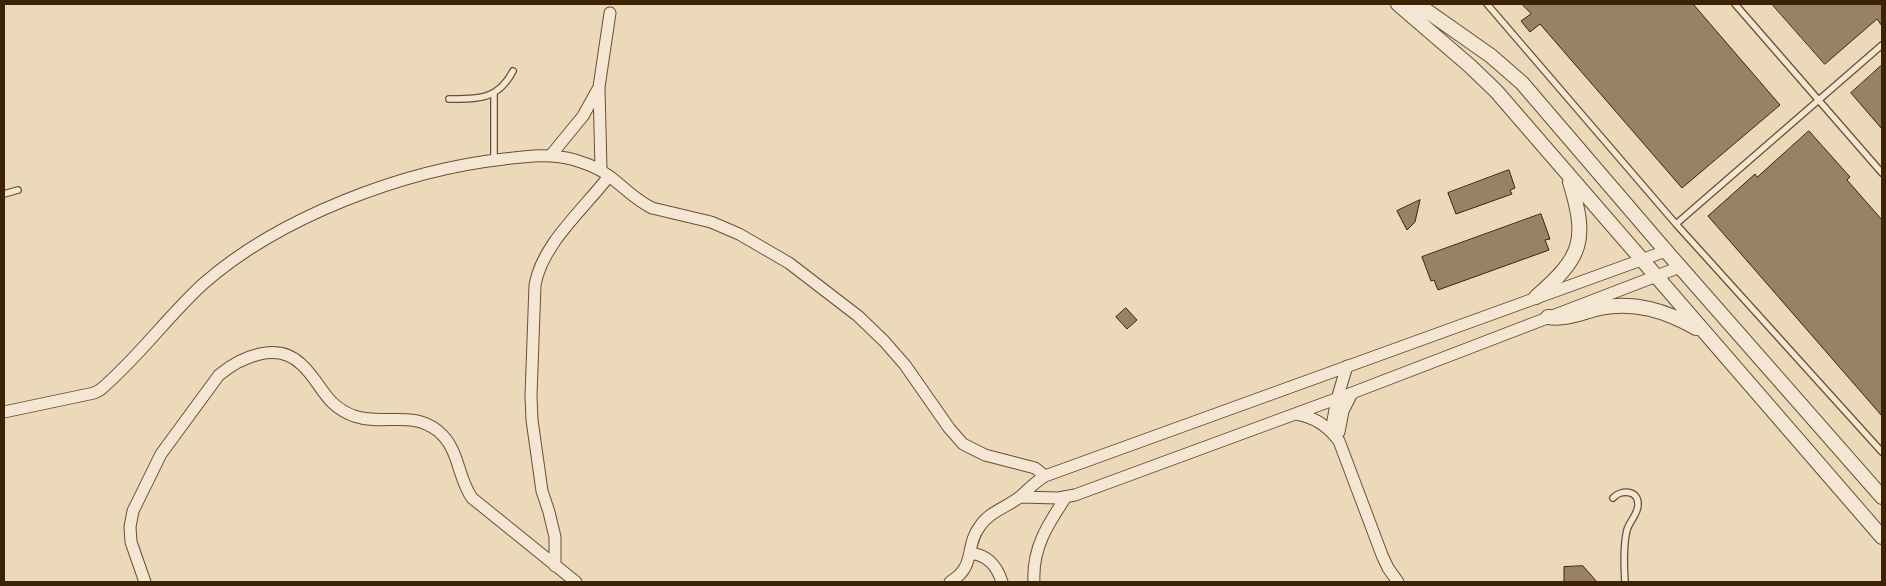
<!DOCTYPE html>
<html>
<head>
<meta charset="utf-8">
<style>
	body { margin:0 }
	#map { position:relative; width:1886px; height:586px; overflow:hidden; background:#ecd9b9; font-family:"IM FELL Great Primer",serif }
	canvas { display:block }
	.frame { position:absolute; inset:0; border:5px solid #3d2305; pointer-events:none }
</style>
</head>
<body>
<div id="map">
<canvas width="1886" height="586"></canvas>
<div class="frame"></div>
</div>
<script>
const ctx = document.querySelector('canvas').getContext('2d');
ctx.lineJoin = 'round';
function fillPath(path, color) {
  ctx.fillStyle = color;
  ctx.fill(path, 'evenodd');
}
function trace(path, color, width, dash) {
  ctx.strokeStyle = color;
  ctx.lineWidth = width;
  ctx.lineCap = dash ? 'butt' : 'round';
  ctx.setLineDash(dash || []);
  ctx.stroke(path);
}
const building = new Path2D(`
	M1522,4h171l87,101 -98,83 -142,-164 -10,8 -9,-11 10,-7z
	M1772,4h110v22l-5,-7 -52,45z
	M1882,65v64l-31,-36z
	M1809,131l41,46 -3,3 35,40v196l-174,-200 47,-42 2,3z
	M1509,170l6,18 -5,2 2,4 -56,20 -8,-21z
	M1420,200l-5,22 -8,8 -10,-19z
	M1541,214l9,25 -5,1 4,10 -111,40 -4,-10 -3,1 -9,-24z
	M1126,308l11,12 -10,9 -11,-12z
	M1583,566l14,16h-33v-15z`);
const service = new Path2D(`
	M1487,4l189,220 206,228
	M1735,4l147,169
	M449,99c29,0 49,1 64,-28
	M494,160v-67
	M4,194l14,-4
	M1676,224l206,-179
	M1613,498c8,-9 26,-8 25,7 0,9 -9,17 -11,25 -4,16 -3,37 -2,52`);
const minor = new Path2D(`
	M551,155l32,-39 15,-27
	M601,170l-2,-83 11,-74
	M4,412l90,-19 6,-3c38,-32 67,-73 103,-106 76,-67 201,-114 301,-125 24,-3 47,-6 71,1 12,4 24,8 34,16 15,11 26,24 43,32l59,14 28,12 50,29 69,53 26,25 21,24 44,63 14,16 22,11 50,13 10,8
	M1296,414c19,3 32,12 43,27l43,114 6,13 10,14
	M1331,431l6,-32 10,-33
	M1339,432l4,-21 9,-18
	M1020,497l38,1 17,-3 277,-102 328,-126
	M970,553c18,2 27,13 32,29
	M555,566v-29l-6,-25 -7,-21 -10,-71 -1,-24 4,-111c7,-41 49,-76 74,-109
	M145,582l-14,-40 -1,-15 3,-16 28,-57 58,-79c22,-18 58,-34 82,-11 21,19 23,41 53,52 30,10 58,-6 84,15 22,18 19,46 34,67l104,84
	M950,582c27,-16 14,-35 30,-56 10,-15 28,-19 41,-30 8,-7 14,-14 24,-20l621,-225
	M1034,582c-2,-34 14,-58 32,-85`);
const tertiary = new Path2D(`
	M1398,4l72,62 26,25 386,446
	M1417,4l74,52 31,27 144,168 216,246
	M1536,297c46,-40 52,-56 34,-115
	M1548,317c19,3 34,-5 52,-9 35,-7 66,3 96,20`);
fillPath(building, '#988263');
trace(building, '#3d2305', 1);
trace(service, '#695032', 8);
trace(minor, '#695032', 13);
trace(tertiary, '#695032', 16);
trace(service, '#f3e6d2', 5.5);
trace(minor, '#f3e6d2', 11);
trace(tertiary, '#f3e6d2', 14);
</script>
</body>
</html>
